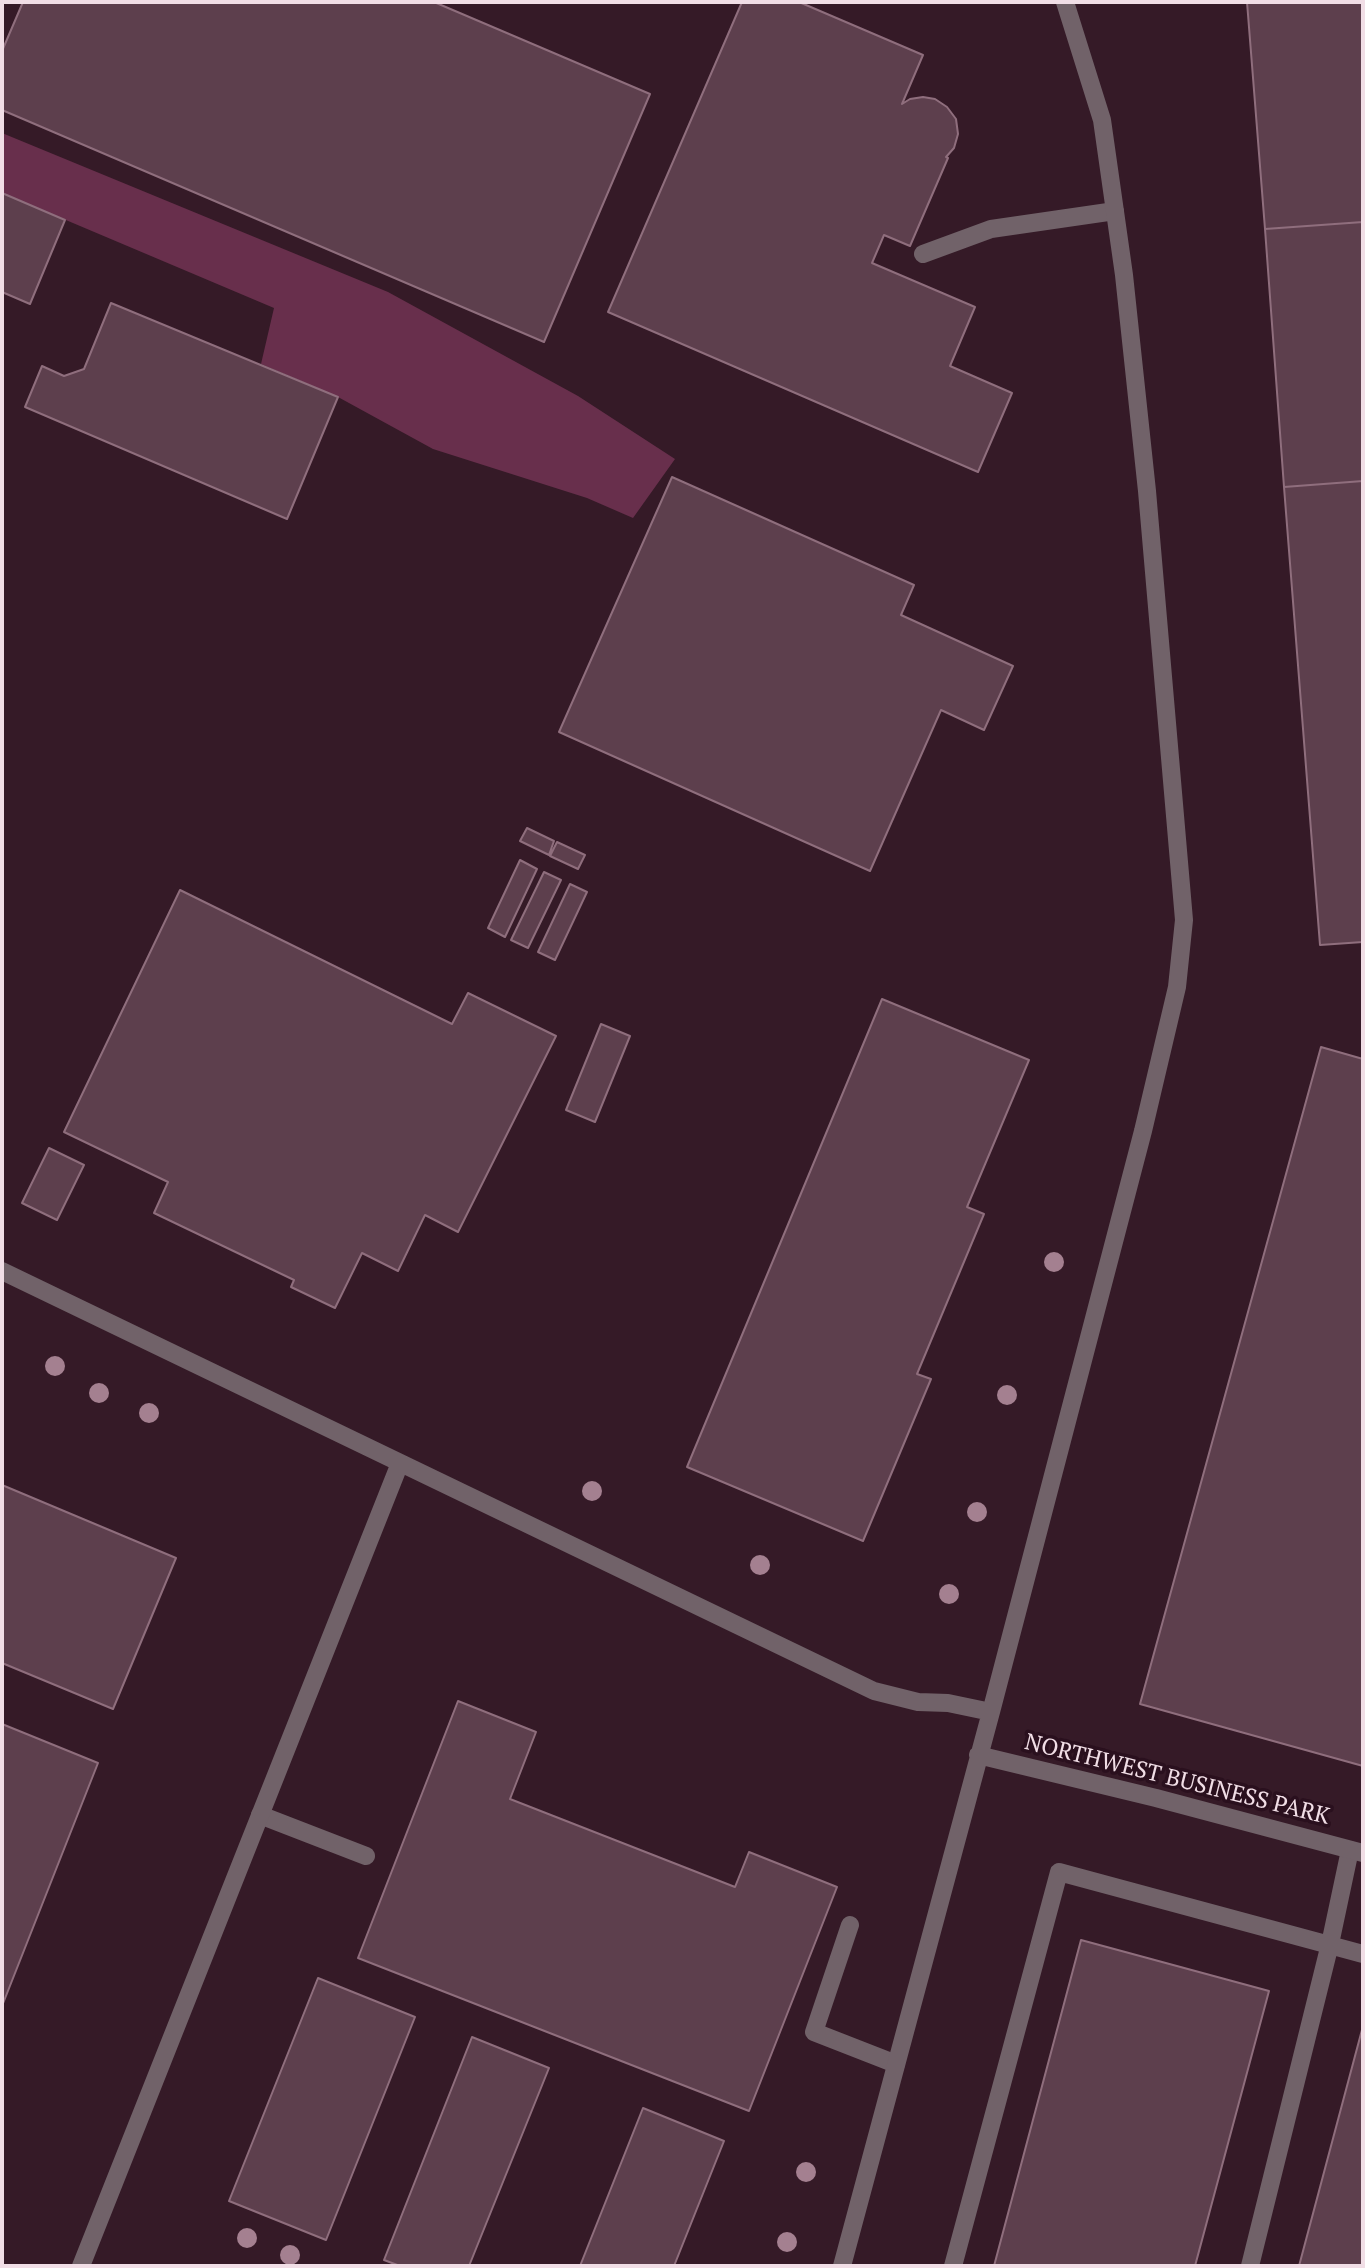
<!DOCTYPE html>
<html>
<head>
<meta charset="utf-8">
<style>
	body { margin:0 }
	#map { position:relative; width:1365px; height:2268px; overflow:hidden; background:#351a27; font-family:"PT Serif",serif }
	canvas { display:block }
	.frame { position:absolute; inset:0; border:4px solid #f1dee6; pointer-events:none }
</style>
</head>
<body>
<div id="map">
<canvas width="1365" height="2268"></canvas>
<div class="frame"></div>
</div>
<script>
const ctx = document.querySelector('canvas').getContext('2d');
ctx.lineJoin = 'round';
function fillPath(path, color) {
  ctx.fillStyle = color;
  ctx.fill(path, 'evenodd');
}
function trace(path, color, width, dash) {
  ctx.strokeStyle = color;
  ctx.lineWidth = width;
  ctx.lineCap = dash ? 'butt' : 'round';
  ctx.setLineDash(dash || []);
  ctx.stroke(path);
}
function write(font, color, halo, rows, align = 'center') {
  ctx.font = font + ' "PT Serif",serif';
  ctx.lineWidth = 7;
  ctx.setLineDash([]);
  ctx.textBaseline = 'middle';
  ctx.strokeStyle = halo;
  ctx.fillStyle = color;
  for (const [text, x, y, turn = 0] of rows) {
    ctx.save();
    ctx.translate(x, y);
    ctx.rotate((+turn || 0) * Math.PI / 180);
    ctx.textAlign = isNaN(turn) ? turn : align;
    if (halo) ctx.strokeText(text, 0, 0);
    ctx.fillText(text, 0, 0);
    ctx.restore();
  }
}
const green = new Path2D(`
	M2,133l386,159 190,104 97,63 -42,59 -46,-20 -154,-49 -95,-52 -77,-33 13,-56 -272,-115z`);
const building = new Path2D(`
	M23,2h411l216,92 -106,248 -542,-232v-59z
	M742,2h57l124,53 -21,49 8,-5 13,-2 12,2 12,8 9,12 2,15 -4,14 -8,9 2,1 -38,88 -26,-11 -12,28 103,44 -25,59 62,27 -34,79 -370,-160z
	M1247,2h116v220l-98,7z
	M2,193l63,27 -35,84 -28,-12z
	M1363,222v259l-79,6 -19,-258z
	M111,303l227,94 -51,122 -262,-112 17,-41 22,10 20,-7z
	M672,477l242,108 -13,30 112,51 -29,64 -43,-20 -71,161 -311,-139z
	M1363,481v461l-43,3 -36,-458z
	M527,828l27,13 -5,14 -29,-14z
	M557,842l28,13 -7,14 -28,-13z
	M520,860l17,9 -32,68 -17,-9z
	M544,872l17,8 -33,68 -17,-8z
	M570,884l17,8 -32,68 -17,-8z
	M180,890l272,134 16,-31 88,43 -98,196 -33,-17 -27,56 -36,-18 -27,55 -44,-21 3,-7 -140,-67 14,-31 -104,-50z
	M882,999l147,61 -62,147 17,7 -67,160 14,5 -68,162 -176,-74z
	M601,1024l29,12 -35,86 -29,-12z
	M1321,1047l42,12v707l-223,-62z
	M49,1148l35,17 -27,55 -35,-17z
	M2,1485l174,73 -63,151 -111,-46z
	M458,1701l78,31 -26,67 225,88 14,-35 88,35 -88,224 -391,-153z
	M2,1724l96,39 -96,243z
	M1081,1940l188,51 -74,275h-201z
	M318,1978l97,39 -89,223 -97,-39z
	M1363,2026v240h-64z
	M472,2037l77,31 -80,198h-69l-16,-6z
	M643,2108l81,33 -50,125h-94z`);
const lane = new Path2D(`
	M923,254l68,-25 124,-18
	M260,1815l106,41
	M850,1925l-36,107 82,32
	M953,2266l106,-394 304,82
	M1250,2266l80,-322 20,-94`);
const street = new Path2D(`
	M2,1271l872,420 44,11 30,1 43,9
	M978,1755l178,43 207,55
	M81,2266l319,-803
	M842,2266l149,-554 152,-581 34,-144 7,-67 -37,-429 -23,-216 -22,-155 -37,-118`);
const trees = [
	[1054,1262],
	[55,1366],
	[99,1393],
	[1007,1395],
	[149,1413],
	[592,1491],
	[977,1512],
	[760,1565],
	[949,1594],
	[806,2172],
	[247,2238],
	[787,2242],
	[290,2255]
];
const streetNames = [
	["NORTHWEST BUSINESS PARK",1177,1780,14]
];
fillPath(green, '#682f4c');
fillPath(building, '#5d3f4d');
trace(building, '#8f6e7d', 2);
trace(lane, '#716269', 18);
trace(street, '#716269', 18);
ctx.fillStyle = '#a48090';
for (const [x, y] of trees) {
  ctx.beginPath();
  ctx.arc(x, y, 10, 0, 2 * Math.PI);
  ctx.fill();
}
write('23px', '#f1dee6', '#2a101e', streetNames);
</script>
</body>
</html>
